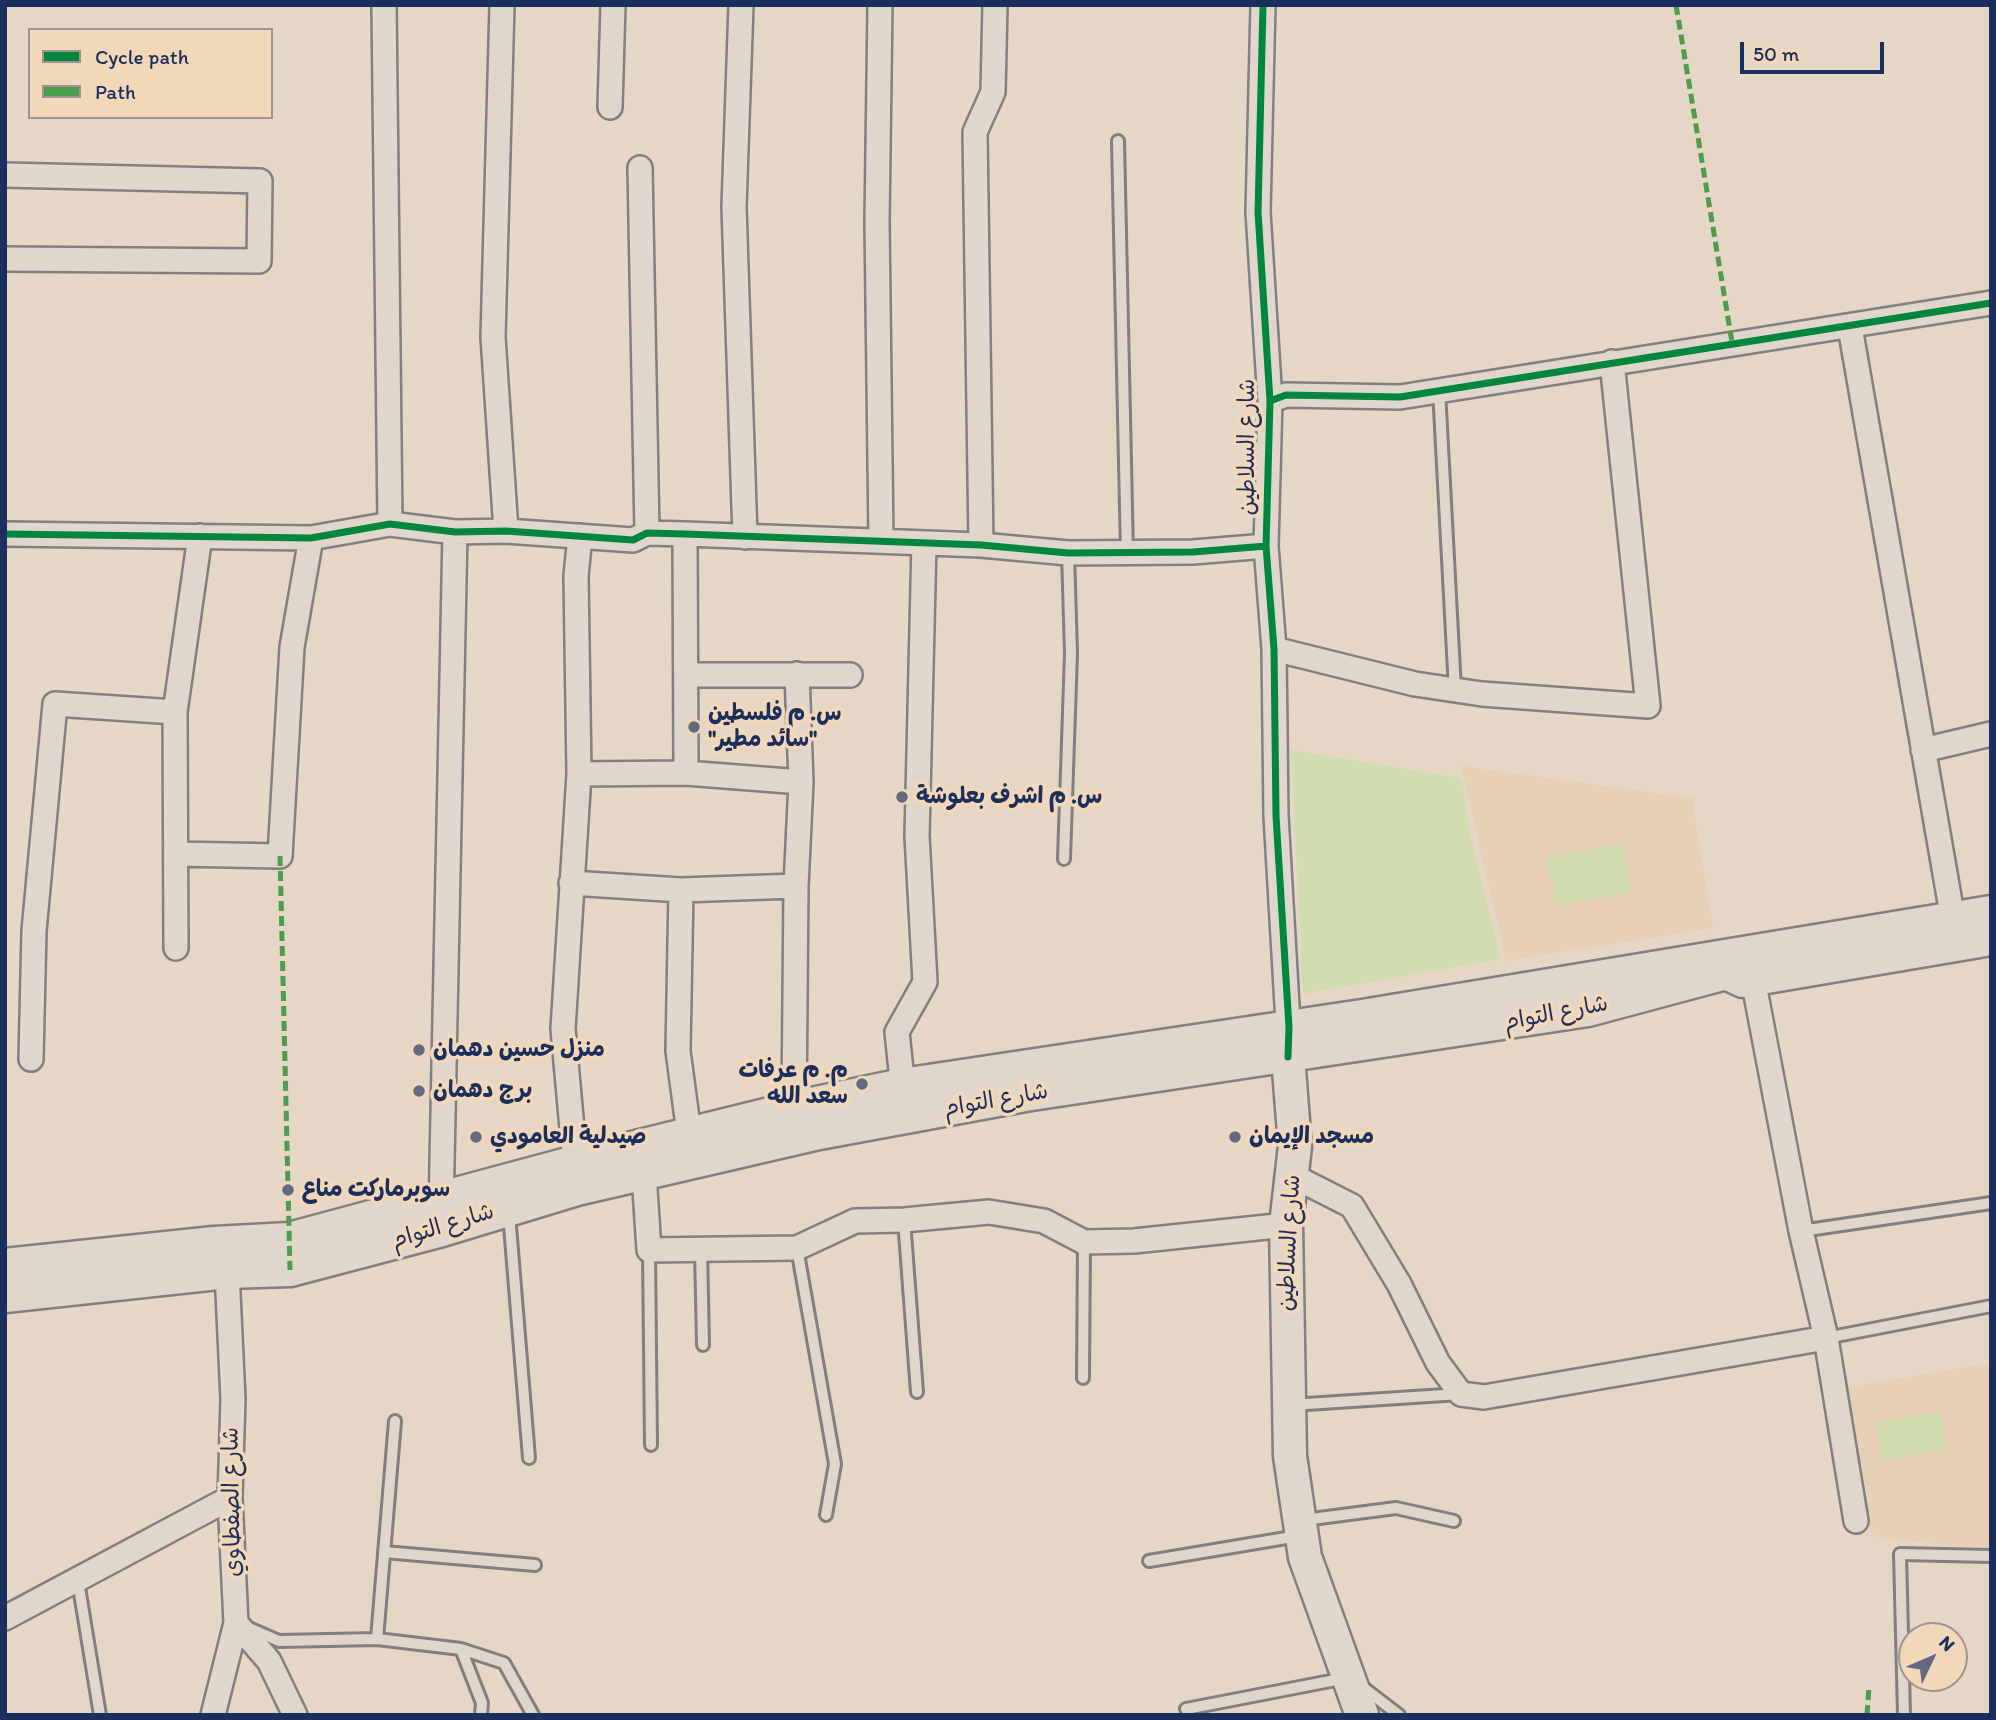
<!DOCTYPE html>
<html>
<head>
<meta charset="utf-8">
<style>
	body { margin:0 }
	#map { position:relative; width:1996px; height:1720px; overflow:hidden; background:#e6d6c6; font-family:Itim,sans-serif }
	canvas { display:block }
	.frame { position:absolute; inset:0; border:7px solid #1b2f5e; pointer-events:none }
	.legend { position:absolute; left:28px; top:28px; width:245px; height:91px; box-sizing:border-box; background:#f3d7b9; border:2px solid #9d9495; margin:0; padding:9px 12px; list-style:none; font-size:21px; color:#1b2f5e }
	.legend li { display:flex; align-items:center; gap:14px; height:35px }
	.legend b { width:35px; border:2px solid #9d9495 }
	.north { position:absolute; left:1898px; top:1622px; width:70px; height:70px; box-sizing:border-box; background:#f3d7b9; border:2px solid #9d9495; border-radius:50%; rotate:46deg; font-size:19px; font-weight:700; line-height:28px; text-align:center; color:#1b2f5e }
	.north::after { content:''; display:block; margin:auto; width:24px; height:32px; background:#626982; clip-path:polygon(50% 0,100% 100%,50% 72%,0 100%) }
	.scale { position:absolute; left:1740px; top:42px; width:144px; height:32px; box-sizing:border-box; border:4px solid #1b2f5e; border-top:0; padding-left:9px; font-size:21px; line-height:24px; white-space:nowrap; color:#1b2f5e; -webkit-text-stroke:5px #f3d7b9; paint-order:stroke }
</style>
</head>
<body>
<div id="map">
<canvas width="1996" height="1720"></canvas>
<div class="frame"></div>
<ul class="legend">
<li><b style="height:9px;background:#00873e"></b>Cycle path</li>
<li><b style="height:9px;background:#4c9d4c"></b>Path</li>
</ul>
<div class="north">N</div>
<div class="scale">50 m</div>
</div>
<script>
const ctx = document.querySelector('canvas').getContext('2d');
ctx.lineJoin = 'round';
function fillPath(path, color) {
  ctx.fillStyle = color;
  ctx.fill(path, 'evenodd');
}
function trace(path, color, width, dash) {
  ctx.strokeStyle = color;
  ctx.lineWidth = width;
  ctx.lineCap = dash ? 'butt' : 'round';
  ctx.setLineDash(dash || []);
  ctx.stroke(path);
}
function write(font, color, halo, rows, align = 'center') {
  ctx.font = font + ' Itim,"Playpen Sans Arabic",sans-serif';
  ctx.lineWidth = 7;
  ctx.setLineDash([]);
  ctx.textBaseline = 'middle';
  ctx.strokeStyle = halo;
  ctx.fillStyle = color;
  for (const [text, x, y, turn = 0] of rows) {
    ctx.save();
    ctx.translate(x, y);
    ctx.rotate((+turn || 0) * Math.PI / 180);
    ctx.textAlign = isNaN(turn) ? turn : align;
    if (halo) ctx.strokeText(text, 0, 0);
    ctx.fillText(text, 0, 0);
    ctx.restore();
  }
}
const built = new Path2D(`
	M1461,766l231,32 21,130 -207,33z
	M1991,1363v184h-29l-82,-9 -10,-6 -26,-144z`);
const green = new Path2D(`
	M1291,750l171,28 7,53 32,128 -198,35z
	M1623,843l9,49 -76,14 -9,-49z
	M1940,1412l6,38 -64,10 -6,-38z`);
const service = new Path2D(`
	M1118,141l9,413
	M1439,390l16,300
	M1064,859l7,-206 -3,-100
	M509,1214l20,244
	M904,1220l13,172
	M1801,1231l190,-28
	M797,1248l38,216 -9,51
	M701,1249l2,96
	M649,1250l2,195
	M1826,1338l165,-32
	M1083,1378l1,-136
	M1291,1405l169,-11
	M1304,1520l92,-12 58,13
	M384,1552l151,13
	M1149,1561l149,-25
	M78,1581l22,134
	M249,1628l30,13 98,-2 84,10 43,14 29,52
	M377,1639l18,-218
	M461,1649l21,54 -1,12
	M1360,1685l39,30
	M1186,1709l160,-31
	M1904,1715l-4,-161 91,2`);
const minor = new Path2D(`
	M384,5l6,519
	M502,5l-9,332 13,194
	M741,5l-7,202 11,330
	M880,5l-3,217 4,319
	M1263,5l-5,207 12,189 -4,145 8,103 2,167 13,224
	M610,107l3,-102
	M640,168l7,365
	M5,175l255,6 -1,80 -254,-2
	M1850,327l105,604
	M1270,401l16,-6 114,2 591,-94
	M5,534l306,4 79,-14 65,8 51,-1 127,9 14,-7 38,1 296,11 87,8 125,-1 73,-6
	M685,534l1,239
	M981,545l-6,-413 18,-40 2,-87
	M1274,649l141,35 67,10 166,12 -36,-344
	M686,675h164
	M1923,750l68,-16
	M579,774l107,-1 115,9
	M176,854l104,2 12,-209 19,-109
	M571,883l110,7 115,-4 5,-104 -4,-108
	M681,890l-3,161 13,97
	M176,948l-1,-236 25,-176
	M1753,979l48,252 25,107 30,183
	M31,1059l3,-128 21,-227 120,8
	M904,1099l-7,-67 28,-50 -8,-146 7,-293
	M794,1108l2,-222
	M575,1162l-12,-133 16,-255 -3,-198 4,-40
	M644,1174l5,76 148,-2 58,-27 49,-1 85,-8 55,9 40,21 50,-1 152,-16
	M1293,1176l59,30 47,78 39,79 23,31 23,3 342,-59
	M441,1211l14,-679
	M227,1272l6,127 -3,99 6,125 33,38 26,54
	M5,1618l225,-120
	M213,1715l23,-92`);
const secondary = new Path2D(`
	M1288,1057l7,89 -9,79 4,231 15,101 57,158
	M5,1265l209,-22 75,-4 286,-77 227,-56 100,-21 460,-69 629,-104
	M5,1296l222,-24 63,-2 152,-40 135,-41 242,-56 206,-38 563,-85 138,-37 17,8 248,-42`);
const quiet = new Path2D(`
	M1676,5l56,337
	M280,856l10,414
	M1867,1715l2,-28`);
const cycleway = new Path2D(`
	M1263,5l-5,207 12,189 -4,145 8,103 2,167 13,211 -1,30
	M1270,401l16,-6 114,2 591,-94
	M5,534l306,4 79,-14 65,8 51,-1 127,9 14,-7 38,1 296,11 87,8 125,-1 73,-6`);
const markers = [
	[694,727,7,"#626982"],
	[902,797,7,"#626982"],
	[419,1050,7,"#626982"],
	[862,1084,7,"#626982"],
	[419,1091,7,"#626982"],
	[476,1137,7,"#626982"],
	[1235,1137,7,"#626982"],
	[288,1190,7,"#626982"]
];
const streetNames = [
	["شارع السلاطين",1248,447,-90],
	["شارع التوام",1556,1014,-11],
	["شارع التوام",996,1101,-10],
	["شارع التوام",443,1227,-17],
	["شارع السلاطين",1290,1243,-87],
	["شارع الصفطاوي",233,1502,-91]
];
const poiNames = [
	["س. م فلسطين",708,714],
	["\"سائد مطير\"",708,740],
	["س. م اشرف بعلوشة",916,797],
	["منزل حسين دهمان",433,1050],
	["م. م عرفات",848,1071,"right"],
	["سعد الله",848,1097,"right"],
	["برج دهمان",433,1091],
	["صيدلية العامودي",490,1137],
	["مسجد الإيمان",1249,1137],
	["سوبرماركت مناع",302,1190]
];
fillPath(built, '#e7d0b6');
fillPath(green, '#d2ddaf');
trace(service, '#827f81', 16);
trace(minor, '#827f81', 28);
trace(secondary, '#827f81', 37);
trace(service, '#e1d6cb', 10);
trace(minor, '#e1d6cb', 23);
trace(secondary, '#e1d6cb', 32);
trace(quiet, '#4c9d4c', 5, [10, 5]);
trace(cycleway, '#00873e', 7);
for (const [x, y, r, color] of markers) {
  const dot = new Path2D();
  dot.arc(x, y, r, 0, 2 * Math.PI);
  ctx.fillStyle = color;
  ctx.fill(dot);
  trace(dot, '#f3d7b9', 2.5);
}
write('23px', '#1b2f5e', '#f3d7b9', streetNames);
write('bold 23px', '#1b2f5e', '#f3d7b9', poiNames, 'left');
</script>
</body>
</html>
